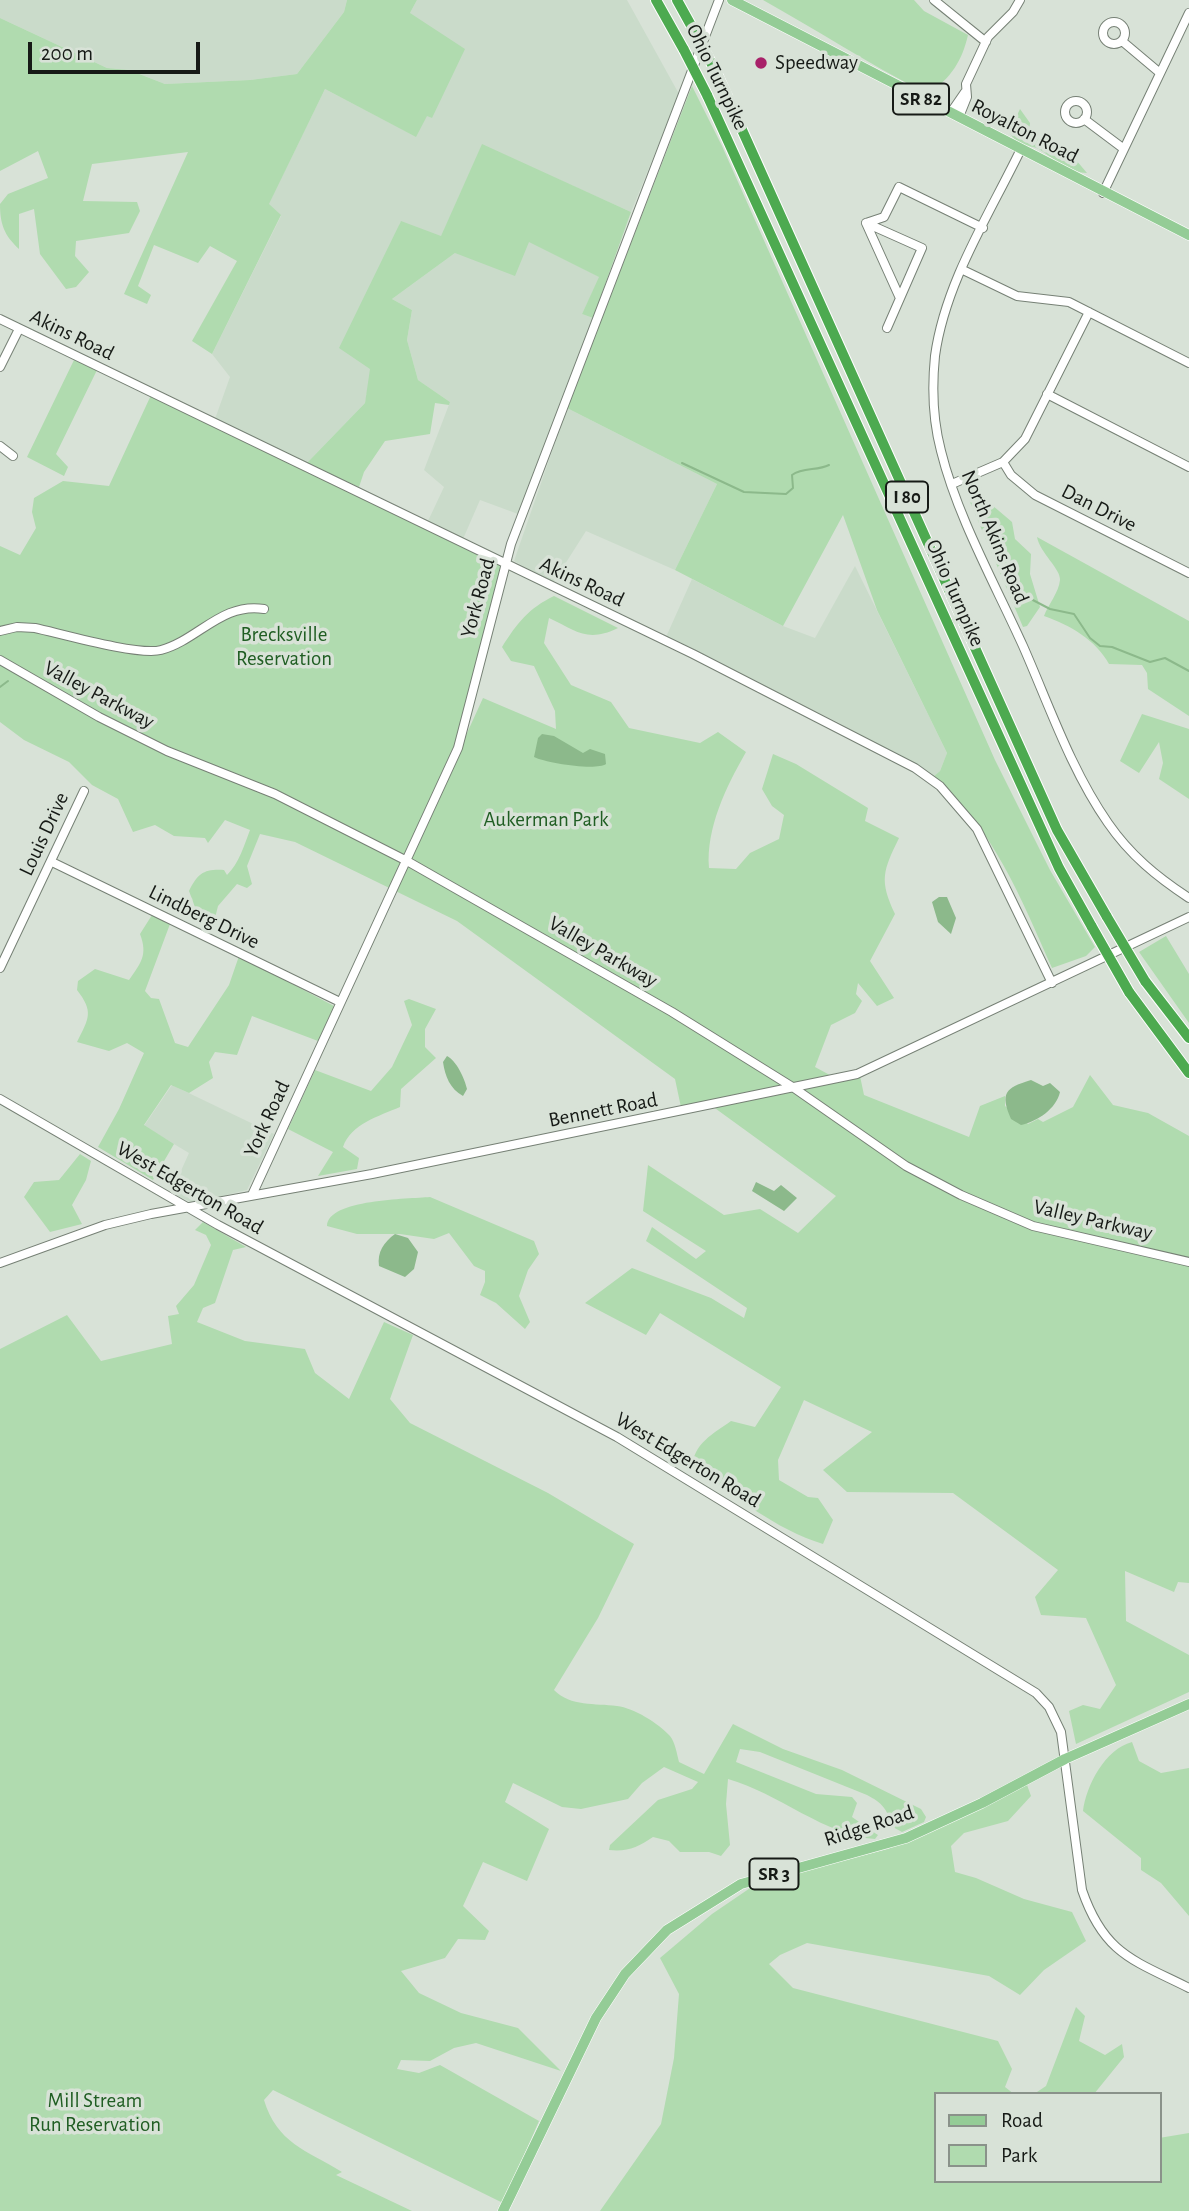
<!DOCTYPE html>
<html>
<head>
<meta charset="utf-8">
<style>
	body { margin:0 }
	#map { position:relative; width:1189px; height:2211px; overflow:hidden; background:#d8e2d7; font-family:"Alegreya Sans",sans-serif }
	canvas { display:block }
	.legend { position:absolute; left:934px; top:2092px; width:228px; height:91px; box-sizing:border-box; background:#d8e2d7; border:2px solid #8a928a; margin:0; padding:9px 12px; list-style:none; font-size:21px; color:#161a16 }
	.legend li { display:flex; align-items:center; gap:14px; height:35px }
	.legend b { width:35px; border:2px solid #8a928a }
	.scale { position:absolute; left:28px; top:42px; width:172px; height:32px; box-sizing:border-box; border:4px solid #161a16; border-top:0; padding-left:9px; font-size:21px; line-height:24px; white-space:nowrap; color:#161a16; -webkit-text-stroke:5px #d8e2d7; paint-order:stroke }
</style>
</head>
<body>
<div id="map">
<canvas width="1189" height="2211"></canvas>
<ul class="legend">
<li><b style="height:9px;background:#94cc96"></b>Road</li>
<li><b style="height:19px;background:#b0dbaf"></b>Park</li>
</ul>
<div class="scale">200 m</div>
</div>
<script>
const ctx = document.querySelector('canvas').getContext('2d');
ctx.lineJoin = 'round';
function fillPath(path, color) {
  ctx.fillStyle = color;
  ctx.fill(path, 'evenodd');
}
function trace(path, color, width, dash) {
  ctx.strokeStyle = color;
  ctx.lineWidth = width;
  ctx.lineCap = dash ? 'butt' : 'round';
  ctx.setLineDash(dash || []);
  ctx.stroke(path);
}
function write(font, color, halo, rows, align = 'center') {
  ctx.font = font + ' "Alegreya Sans",sans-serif';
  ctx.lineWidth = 7;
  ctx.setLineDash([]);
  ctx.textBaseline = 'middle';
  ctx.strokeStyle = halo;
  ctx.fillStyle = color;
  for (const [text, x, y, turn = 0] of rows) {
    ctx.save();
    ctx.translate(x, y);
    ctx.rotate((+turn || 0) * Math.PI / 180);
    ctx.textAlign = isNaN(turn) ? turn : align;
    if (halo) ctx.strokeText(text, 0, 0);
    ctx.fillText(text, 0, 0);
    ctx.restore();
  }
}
const built = new Path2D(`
	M0,0h347l-3,12 -47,62 -47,6 -85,4 -36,-14 -22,-2 -107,-50z
	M417,0h210l52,94 -48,118 -149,-67 -41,92 -41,-15 -35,181 -59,61 -91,-45 15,-42 -18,-23 69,-138 -13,-11 57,-116 90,47 12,-21 5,3 -22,-105z
	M529,241l71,36 -18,37 11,4 -75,196 -38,-14 -17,39 -35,-18 16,-34 -20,-17 26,-68 -32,-22 -11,-40 5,-30 -20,-11 63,-46z
	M567,408l150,76 -42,86 -89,-39 -33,52 -39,-22z
	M855,566l92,187 -7,18 -7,6 -94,-54 -173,-86 26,-58 91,47 32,12z
	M172,1085l102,49 -27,56 -54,13 -22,-10 18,-40 -45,-27z`);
const green = new Path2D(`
	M347,0h70l-7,13 55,36 -33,69 -5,-2 -11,21 -91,-48 -56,115 12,11 -69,139 -20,-13 45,-80 -27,-15 -12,17 -44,-18 -16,41 13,9 -4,9 -23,-10 64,-142 -96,12 -9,37 54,1 3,9 -11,22 -53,8 -1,15 14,16 -13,15 -10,2 -26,-35 -6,-45 -15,5v35c-15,-14 -19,-25 -19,-45l8,-10 40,-16 -10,-27 -38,20v-153l107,50 22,2 36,14 85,-4 47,-6 47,-62z
	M763,0h151l10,11 44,24c-6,26 -17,43 -39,58l-7,-2c-55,-28 -105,-61 -159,-91z
	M692,86l30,60 273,614 55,110 45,77 -9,9 -34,12c-30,-68 -60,-143 -119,-191l7,-6 7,-18 -70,-143 -34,-95 -60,111 -108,-56 42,-86 -150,-76z
	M1020,109l10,14 -1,10 47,27 11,13c-14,0 -34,-14 -45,-22 -9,-7 -24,-3 -33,-19z
	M482,144l149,68 -38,106 -11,-4 17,-37 -70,-35 -14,34 -60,-23 -63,46 20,11 -5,30 11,40 32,22 -1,3 -14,-2 -5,31 -45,7 -21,31 -5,15 -53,-23 59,-61 5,-34 -31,-21 62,-127 40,15z
	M74,360l23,10 -41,84 12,13 -4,9 -37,-19z
	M152,393l352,170 -42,181 21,-46 73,31 -1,-18 -21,-45 -23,-5 -9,-14c15,-24 27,-39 52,-51l64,32c-31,15 -41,3 -69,-10l-5,25 27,42 40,17 18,26 71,15 18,-11 28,20c-20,35 -40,76 -37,116l27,1 14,-16 29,-14 5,-24 -12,-9 -10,-17 11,-35 23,10 72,44 -3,13 34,17c-16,33 -20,42 -4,76l-25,47 24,37 -17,8 -19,-23 -2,11 6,7 -7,12 -24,12 -16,42 24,13 21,-4 4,19 105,42 11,-31 25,-10v10l23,18 10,-5 5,3 30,-15 17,-32 23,30 35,8 41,23v447l-11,-1 -4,10 -49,-21 1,50 63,34v37l-113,52 -7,-33 14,-6 17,4 16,-24 -30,-67 -45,-3 -6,-18 23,-27 -105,-77 -106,-1 -24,-22 49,-38 -68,-32 -26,60 1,20 29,17 10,1 15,22 -10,24c-47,-14 -90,-50 -131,-77 2,-24 21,-33 39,-46l24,6 26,-40 -121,-74 -14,22 -61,-32 47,-35 79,30 33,20 3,-10 -101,-67 6,-14 44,32 10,-8 -63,-40 5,-46 76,50 36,-6 38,24 38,-37 -124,-90 -30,6 -7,-33 -218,-158 -162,-79 -35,-8 -13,32 5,18 -5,4 -10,-4 -19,22 -6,24 -10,-4 -13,-35c9,-18 15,-22 35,-21l3,5c12,-12 17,-29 23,-45l-25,-10 -17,23 -3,-5 -31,-2 -19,-11 -22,7 -15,-33 -26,-14 -23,-23 -45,-22 -24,-18v-176l20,9 16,-27 -4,-16 2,-14 29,-17 46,5z
	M972,488l40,34 3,17 16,15 -1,20 10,33 -13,19 -4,1 -53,-125 -2,-10z
	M1037,537l152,84v95l-41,-27 -1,-16 -5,-8 -33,-1c-13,-24 -39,-39 -65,-48 4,-11 15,-24 16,-36 1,-11 -20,-27 -23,-43z
	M1142,714l47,15v70l-30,-20 4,-16 -4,-21 -20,31 -19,-12z
	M152,915l18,9 -25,67 6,7 8,1 16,44 13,4 41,-62 10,-29 95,50 -16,35 -66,-25 -15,39 -22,-3 -6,10 4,16 -24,15 -18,-8 -27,40 30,19 -21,36 -55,-33 21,-38 25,-56 -17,-10 -18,8 -32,-9c12,-24 17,-30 0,-52l1,-9 17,-12 34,11c12,-17 19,-25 11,-46z
	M1166,936l23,38v49l-50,-71z
	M409,999l27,10 -11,20v18l11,11 -35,31 -1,18c-21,9 -49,17 -57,40l16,11 -2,11 -39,7 15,-24 -45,-23 27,-59 56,21 21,-24 20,-42 -8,-24z
	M80,1154l11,7 -5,19 -14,25 10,19 -32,8 -26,-35 10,-15 25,-2z
	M430,1197l104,44 5,13 -11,16 -9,26 11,26 -5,7 -29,-26 -16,-8 5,-13v-11l-11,-5 -25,-33 -15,6 -34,-5h-43l-30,-8c1,-27 81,-27 103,-29z
	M203,1222l43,25 -13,3 -18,53 -12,5 -6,14 48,19 60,8 10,24 34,26 35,-77 29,13 -23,64 20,24 138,70 86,51 -36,74 -44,72c17,17 41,13 63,16 17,2 41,17 53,30 5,6 7,18 9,26l25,12 29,-50 50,25 59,21 79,39 5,8 -2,5 -22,10 -11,-6c-3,-17 -9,-23 -24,-31l-107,-43 -20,-3 -4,13 80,32 36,3 5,6 -5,14 26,18 -3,4c-49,-3 -97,-46 -147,-60l-2,25 4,41 -9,11 -12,-4h-29l-11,-11 -16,-4c-15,10 -25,15 -44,13l1,-5 48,-45 34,-11 6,-7 -34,-15 -22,16 -14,16 -47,10 -19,-2 -49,-24 -8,19 44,27 -22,52 -44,-19 -20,44 26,25 -4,9 -27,-1 -13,19 -44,13 18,22 42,20 57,15 43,43 -85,-28 -22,5 -24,13 -29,-1 -4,9 22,4 21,-8 99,56 -36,82 -230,-113 -9,10c13,43 42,50 78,72l-6,3 76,36h-412v-862l67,-34 34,46 71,-17 -4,-28 11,-2 -3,-8 18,-21 17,-40 -5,-10 -11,-5z
	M1132,1742l7,19 22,12 28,-5v148l-28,-33 -20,-13v-12l-58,-47c3,-25 22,-62 49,-69z
	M1027,1785l4,11 -23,25 -44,12 -13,13 4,26 21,6 48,21 48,13 14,29 -42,29 -24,25 -31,-19 -182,-33 -27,12 -11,9 24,24 205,53 14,28 -7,18 9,7h-79v87h224v-43l30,-5v78h-589l61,-87 13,-66 5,-64 -19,-36 52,-44 47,-32 129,-33z
	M1076,2007l9,9 -6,25 26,14 17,-11 2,13 -30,37h-60l12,-8z`);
const water = new Path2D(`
	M542,734l12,2 29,17 7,-4 15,5 1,10c-10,7 -60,-1 -72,-7l4,-19z
	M939,897h8l9,21 -5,16 -13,-12 -6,-20z
	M447,1056c9,4 18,23 20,33l-4,7c-13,-7 -18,-20 -20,-34z
	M1031,1080l12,6 7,-3 10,9c-4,17 -22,29 -39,33l-10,-6c-11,-26 -6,-31 20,-39z
	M756,1182l18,9 7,-6 16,13 -13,13 -32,-20z
	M395,1234l13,4 10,14 -4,17 -9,8 -26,-11c-2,-14 5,-24 16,-32z`);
const stream = new Path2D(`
	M682,463l62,29 42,2 7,-6 -1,-13c11,-8 25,-4 37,-10
	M1012,593l15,4 23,12 24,5 16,24 10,8 12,1 38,15 15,-4 24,13
	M0,687l8,-6`);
const minor = new Path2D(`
	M934,0l52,42
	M1103 33a11 11 0 1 1 22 0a11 11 0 1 1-22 0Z
	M1122,41l38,32
	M965,92l-11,16 2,5 5,-1 6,-15 -1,-13 22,-47 25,-25 7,-12
	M1065 112a11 11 0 1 1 22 0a11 11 0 1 1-22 0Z
	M1084,119l40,30
	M1020,151c-31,64 -75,132 -85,205 -3,30 -2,65 6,95 16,65 54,133 82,195 26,59 48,124 85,177 22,32 49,54 81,75
	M1103,193l86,-180
	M866,223l56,25 -35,80
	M866,223l18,-6 15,-30 84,41
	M866,223l33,73
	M963,270l54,26 52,6 120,61
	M0,319l693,335 222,114 25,18 37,43 75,154
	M0,367l19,-38
	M1047,394l142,73
	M0,446l13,10
	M1003,462l8,13 24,20 154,78
	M952,484l51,-22 22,-23 64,-127
	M0,631l17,-4 18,1c27,6 104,28 126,22 37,-10 61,-48 103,-41
	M0,660l99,57 68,34 108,43 132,67 265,151 122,76 112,78 55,29 72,31 156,36
	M52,862l288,140
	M0,968l84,-177
	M0,1099l218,126 399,212 419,256 13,14 12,25 21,158c22,64 51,70 107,98
	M252,1195l206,-447 53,-204 208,-544
	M0,1263l105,-38 46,-11 221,-40 485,-100 332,-157`);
const major = new Path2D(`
	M732,0l457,235
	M503,2211l93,-193 29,-44 42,-44 74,-46 165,-46 76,-35 83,-44 124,-55`);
const highway = new Path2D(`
	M656,0l28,50
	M677,0l16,29
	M716,72l341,758 50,87
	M707,95l352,773 33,59
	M1145,981l44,57
	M1129,992l60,81`);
const highwayBridge = new Path2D(`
	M693,29l23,43
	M684,50l23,45
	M1107,917l38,64
	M1092,927l37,65`);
const markers = [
	[761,63,7,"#a82169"]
];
const shields = [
	[921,99,56],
	[907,497,42],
	[774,1874,49]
];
const shieldNames = [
	["SR 82",921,99],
	["I 80",907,497],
	["SR 3",774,1874]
];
const poiNames = [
	["Speedway",775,63]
];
const streetNames = [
	["Ohio Turnpike",717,77,64],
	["Royalton Road",1025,131,27],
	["Akins Road",72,335,26],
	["Dan Drive",1099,508,27],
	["North Akins Road",995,537,67],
	["Akins Road",582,582,25],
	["Ohio Turnpike",955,593,66],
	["York Road",478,598,-75],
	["Valley Parkway",99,695,28],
	["Louis Drive",44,834,-65],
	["Lindberg Drive",204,917,26],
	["Valley Parkway",603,952,30],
	["Bennett Road",603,1110,-11],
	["York Road",267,1119,-65],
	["West Edgerton Road",190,1188,30],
	["Valley Parkway",1093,1220,13],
	["West Edgerton Road",688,1460,31],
	["Ridge Road",869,1826,-18]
];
const parkNames = [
	["Brecksville",284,635],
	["Reservation",284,659],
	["Aukerman Park",546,820],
	["Mill Stream",95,2101],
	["Run Reservation",95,2125]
];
fillPath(built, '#cadbca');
fillPath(green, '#b0dbaf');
fillPath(water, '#8cb98b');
trace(stream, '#8cb98b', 2);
trace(minor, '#768075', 10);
trace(major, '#fff', 11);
trace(highway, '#fff', 12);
trace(minor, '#fff', 8);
trace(major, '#94cc96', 10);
trace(highway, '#4daa50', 10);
trace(highwayBridge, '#fff', 12, []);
trace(highwayBridge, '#4daa50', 10);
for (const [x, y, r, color] of markers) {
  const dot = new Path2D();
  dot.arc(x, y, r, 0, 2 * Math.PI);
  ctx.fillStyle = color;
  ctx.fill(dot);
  trace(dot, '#d8e2d7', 2.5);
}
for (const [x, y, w] of shields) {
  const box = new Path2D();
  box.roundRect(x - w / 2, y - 15.5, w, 31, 5);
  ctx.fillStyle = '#d8e2d7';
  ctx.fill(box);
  trace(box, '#161a16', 2);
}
write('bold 19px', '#161a16', null, shieldNames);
write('21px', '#161a16', '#d8e2d7', poiNames, 'left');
write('21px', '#161a16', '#d8e2d7', streetNames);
write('21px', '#205e23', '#d8e2d7', parkNames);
</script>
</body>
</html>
